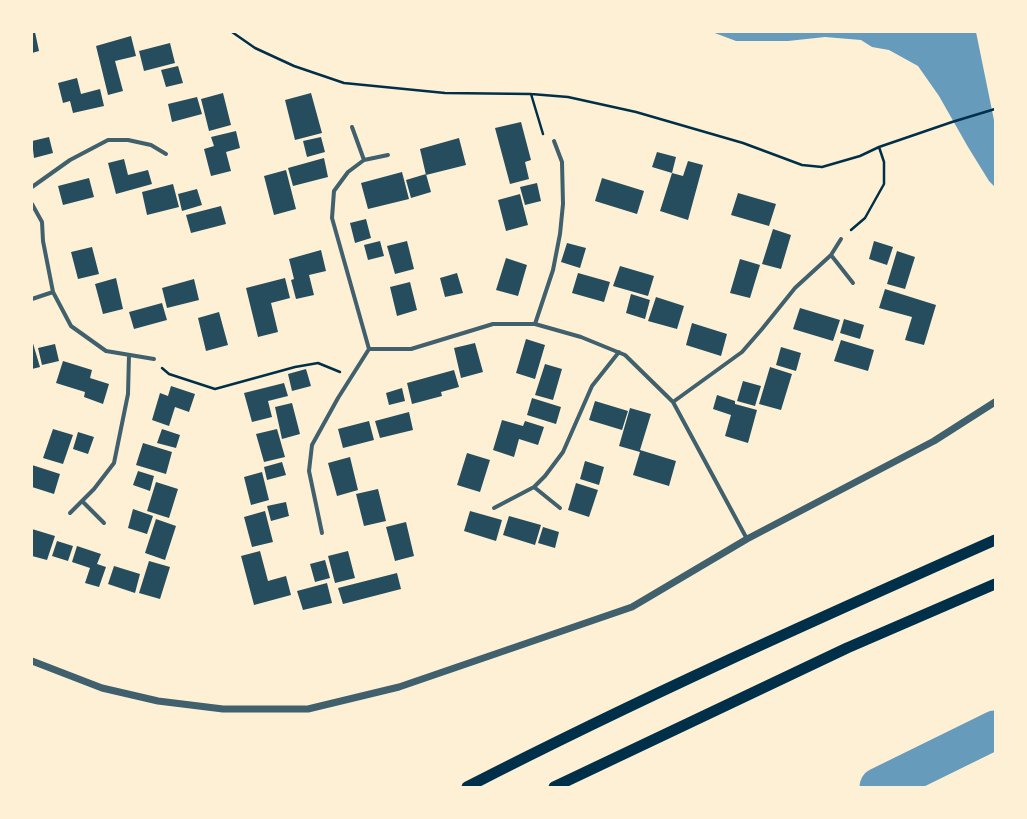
<!DOCTYPE html>
<html>
<head>
<meta charset="utf-8">
<style>
	body { margin:0 }
	#map { position:relative; width:1027px; height:819px; overflow:hidden; background:#fdf0d5; font-family:"IBM Plex Sans",sans-serif }
	canvas { display:block }
	.frame { position:absolute; inset:0; border:33px solid #fdf0d5; pointer-events:none }
</style>
</head>
<body>
<div id="map">
<canvas width="1027" height="819"></canvas>
<div class="frame"></div>
</div>
<script>
const ctx = document.querySelector('canvas').getContext('2d');
ctx.lineJoin = 'round';
function fillPath(path, color) {
  ctx.fillStyle = color;
  ctx.fill(path, 'evenodd');
}
function trace(path, color, width, dash) {
  ctx.strokeStyle = color;
  ctx.lineWidth = width;
  ctx.lineCap = dash ? 'butt' : 'round';
  ctx.setLineDash(dash || []);
  ctx.stroke(path);
}
const water = new Path2D(`
	M712,32h264l19,93v62l-6,-6 -21,-34 -29,-51 -21,-30 -29,-16 -17,-3 -11,-7 -36,-3 -37,4h-52z`);
const river = new Path2D(`
	M879,787l116,-57`);
const building = new Path2D(`
	M32,32h3l4,19 -7,2z
	M131,36l5,20 -21,5 8,30 -15,4 -12,-49z
	M170,43l5,20 -31,8 -5,-20z
	M178,66l5,17 -17,4 -5,-17z
	M77,78l4,16 19,-5 4,17 -31,7 -3,-12 -7,2 -5,-20z
	M223,93l8,32 -22,6 -8,-32z
	M311,93l11,40 -27,7 -10,-40z
	M197,97l5,17 -30,8 -4,-18z
	M521,122l10,38 -6,2 4,17 -19,5 -15,-56z
	M236,131l4,17 -14,4 5,19 -20,5 -7,-27 10,-3 -3,-9z
	M49,137l4,16 -19,5 -2,-17z
	M321,137l4,15 -18,5 -4,-16z
	M459,138l7,27 -40,10 -6,-26z
	M657,152l19,5 -4,16 -20,-6z
	M324,158l4,19 -35,9 -5,-18z
	M124,159l4,16 20,-5 4,14 -36,10 -8,-31z
	M688,161l15,4 -15,55 -28,-9 12,-38 11,3z
	M286,170l10,39 -22,6 -10,-39z
	M402,172l7,27 -41,10 -7,-26z
	M426,174l5,18 -20,6 -5,-18z
	M89,178l5,19 -31,8 -5,-19z
	M602,178l42,13 -7,23 -42,-13z
	M537,183l4,18 -16,4 -5,-18z
	M173,184l6,23 -32,8 -5,-23z
	M197,189l5,16 -20,6 -4,-17z
	M738,193l38,11 -7,22 -38,-11z
	M520,194l8,31 -22,6 -8,-31z
	M221,206l5,18 -35,9 -5,-18z
	M366,219l5,19 -16,5 -5,-20z
	M773,229l18,6 -10,34 -19,-5z
	M380,241l4,15 -16,4 -4,-15z
	M407,241l7,28 -19,5 -8,-28z
	M874,241l19,6 -6,18 -18,-6z
	M567,243l19,5 -6,20 -19,-6z
	M92,247l7,27 -21,5 -7,-27z
	M321,250l5,21 -17,4 5,20 -18,4 -5,-19 3,-1 -5,-20z
	M897,251l18,6 -10,32 -18,-5z
	M506,258l21,7 -9,31 -22,-6z
	M740,259l20,6 -10,33 -20,-5z
	M620,266l34,10 -6,20 -35,-10z
	M457,273l6,20 -18,4 -5,-19z
	M578,273l32,9 -6,20 -32,-9z
	M116,278l7,31 -20,5 -8,-30z
	M285,278l5,20 -19,5 7,29 -20,5 -12,-49z
	M194,279l5,21 -32,8 -5,-20z
	M410,282l7,28 -20,6 -7,-29z
	M885,289l51,16 -12,40 -19,-5 7,-23 -33,-9z
	M631,294l19,6 -5,19 -19,-6z
	M656,297l28,9 -7,23 -29,-8z
	M162,303l5,17 -33,9 -5,-17z
	M800,308l40,12 -7,21 -40,-12z
	M219,312l9,33 -22,6 -8,-33z
	M844,319l20,6 -4,14 -20,-6z
	M692,323l35,11 -6,22 -35,-11z
	M526,339l19,6 -10,34 -19,-6z
	M32,340l8,27 -8,2z
	M841,340l33,10 -6,21 -34,-10z
	M475,343l8,29 -22,6 -7,-30z
	M55,344l4,17 -17,4 -4,-17z
	M781,347l20,6 -5,18 -20,-6z
	M63,361l29,9 -2,8 19,6 -6,20 -19,-7 1,-5 -29,-9z
	M545,364l17,5 -9,31 -18,-5z
	M770,367l22,7 -11,36 -22,-6z
	M306,369l5,17 -19,5 -4,-17z
	M454,370l5,17 -18,5 1,4 -30,8 -5,-21z
	M743,381l18,5 -6,20 -18,-5z
	M284,383l4,13 -20,5 4,16 -20,5 -8,-29z
	M171,386l24,8 -6,18 -14,-5 -6,19 -17,-6 8,-27 8,3z
	M402,388l3,13 -16,4 -3,-12z
	M717,395l18,6v3l22,6 -9,33 -23,-7 6,-21 -18,-6z
	M532,398l29,9 -5,17 -29,-9z
	M595,401l33,10 -6,19 -33,-10z
	M292,403l8,31 -18,5 -7,-32z
	M630,408l21,6 -11,36 36,11 -7,25 -36,-11 7,-23 -21,-6z
	M409,412l4,18 -33,8 -5,-17z
	M502,420l21,6 2,-5 19,6 -6,18 -19,-6 -5,18 -21,-7z
	M369,421l5,19 -31,8 -5,-19z
	M53,429l20,6 -10,29 -20,-6z
	M162,429l18,6 -4,13 -19,-5z
	M277,429l8,28 -21,5 -8,-28z
	M78,432l16,5 -6,17 -15,-5z
	M143,443l29,9 -6,22 -30,-9z
	M467,453l23,7 -10,32 -23,-7z
	M350,457l8,33 -21,6 -9,-33z
	M585,461l19,6 -5,18 -19,-6z
	M282,462l4,13 -19,5 -3,-13z
	M32,465l28,9 -6,20 -22,-7z
	M138,471l16,5 -4,15 -17,-6z
	M262,472l7,28 -18,5 -7,-28z
	M156,482l22,7 -9,29 -22,-7z
	M576,483l22,7 -9,27 -21,-7z
	M378,489l8,32 -22,5 -8,-32z
	M286,502l3,14 -18,5 -4,-15z
	M133,509l20,7 -6,18 -19,-6z
	M265,511l8,31 -21,5 -8,-30z
	M470,511l32,9 -6,21 -32,-10z
	M509,516l32,9 -6,20 -32,-10z
	M156,519l20,7 -11,34 -20,-7z
	M406,522l8,34 -19,5 -9,-34z
	M543,527l16,5 -4,16 -17,-5z
	M32,529l23,7 -8,24 -15,-4z
	M57,541l16,5 -5,15 -16,-5z
	M77,546l24,8 -4,10 9,3 -7,20 -14,-4 5,-15 -18,-6z
	M260,551l8,30 18,-5 5,19 -37,10 -13,-49z
	M348,551l7,27 -20,5 -7,-27z
	M325,560l5,18 -15,4 -5,-18z
	M149,561l21,6 -10,32 -21,-6z
	M114,566l26,8 -5,19 -27,-9z
	M397,573l4,16 -58,15 -5,-16z
	M327,583l5,20 -29,7 -6,-19z`);
const path = new Path2D(`
	M232,32l23,16 39,18 50,17 101,10 86,1 37,3 68,15 107,31 59,22 20,2 38,-11 19,-9 73,-25 43,-13
	M531,94l12,40
	M851,230l14,-12 19,-34v-22l-5,-15
	M162,368l7,6 46,15 80,-22 23,-4 22,9`);
const minor = new Path2D(`
	M352,127l12,33
	M32,187l38,-27 38,-20h20l23,5 15,9
	M32,204l10,18 1,19 10,51 18,34 35,25 48,8
	M831,255l22,28
	M32,299l21,-7
	M535,324l18,-54 7,-36 3,-30 -1,-42 -8,-21
	M369,349l-37,-131 2,-27 14,-19 16,-12 24,-5
	M673,402l69,-50 20,-23 33,-41 36,-33 10,-16
	M534,487l26,21
	M82,501l22,22
	M494,508l40,-21 11,-11 18,-24 29,-66 27,-34
	M70,513l24,-24 20,-26 14,-69 1,-39
	M322,533l-13,-62 3,-26 26,-47 31,-49h42l82,-25h42l46,13 44,18 48,47 74,137`);
const tertiary = new Path2D(`
	M32,661l70,27 56,13 65,8h85l91,-22 233,-80 115,-68 187,-98 61,-39`);
const trunk = new Path2D(`
	M467,787c173,-89 350,-168 528,-247
	M554,787l293,-139 148,-64`);
fillPath(water, '#669bbc');
trace(river, '#669bbc', 39);
fillPath(building, '#264d5e');
trace(path, '#003049', 2.5);
trace(minor, '#3f606c', 4);
trace(tertiary, '#3f606c', 7);
trace(trunk, '#003049', 11);
</script>
</body>
</html>
